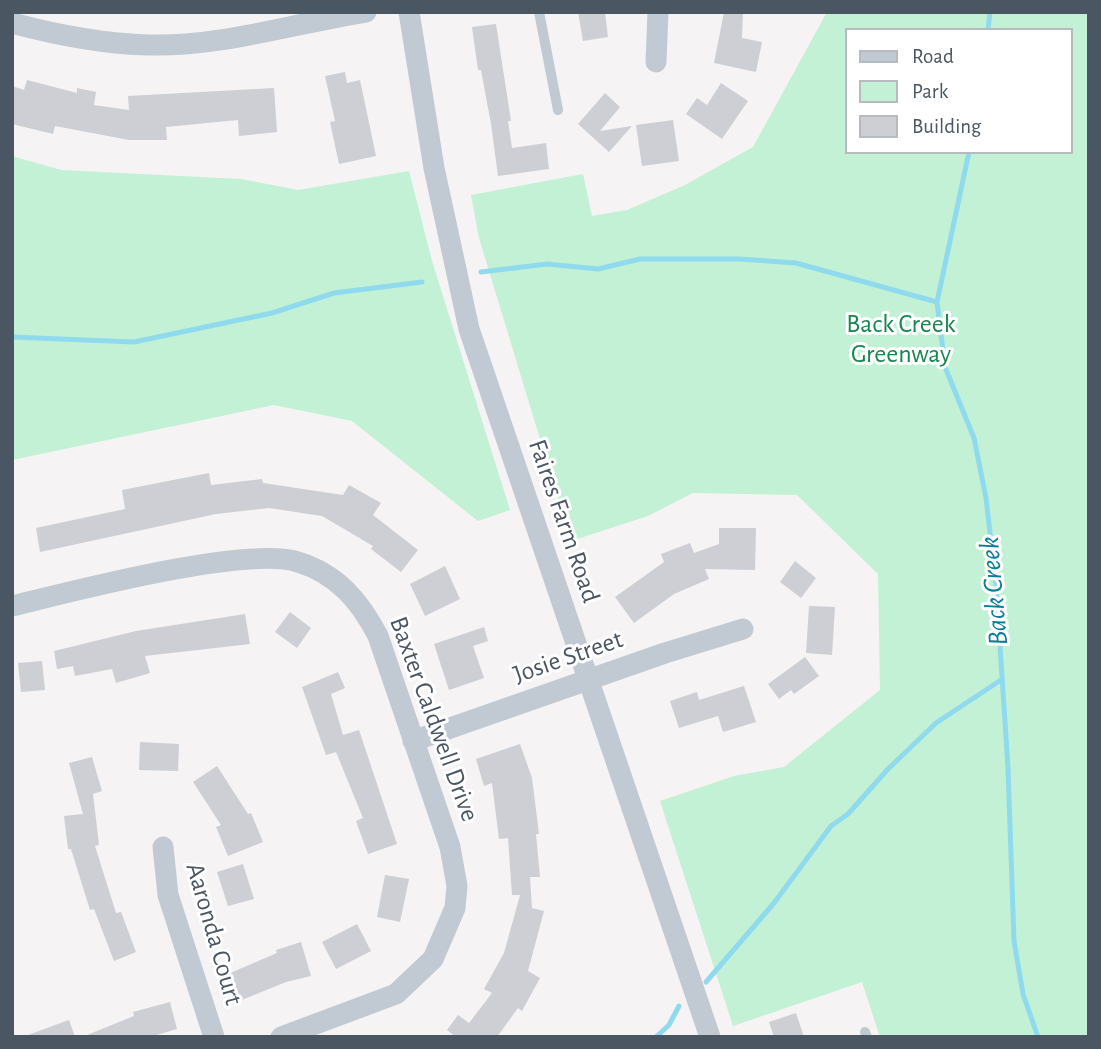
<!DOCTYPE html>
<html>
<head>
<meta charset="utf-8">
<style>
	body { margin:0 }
	#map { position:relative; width:1101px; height:1049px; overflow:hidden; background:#f5f3f3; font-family:"Alegreya Sans",sans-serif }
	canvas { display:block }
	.frame { position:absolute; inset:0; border:14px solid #4a5661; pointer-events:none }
	.legend { position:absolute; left:845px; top:28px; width:228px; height:126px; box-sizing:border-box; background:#fff; border:2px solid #b7bbc0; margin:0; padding:9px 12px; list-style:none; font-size:21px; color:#4a5661 }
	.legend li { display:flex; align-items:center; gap:14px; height:35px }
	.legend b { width:35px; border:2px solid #b7bbc0 }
</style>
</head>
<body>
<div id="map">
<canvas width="1101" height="1049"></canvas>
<div class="frame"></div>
<ul class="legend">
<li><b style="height:9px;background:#c1cad2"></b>Road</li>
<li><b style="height:19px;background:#c3f1d5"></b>Park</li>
<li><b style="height:19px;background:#cdcfd5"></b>Building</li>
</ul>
</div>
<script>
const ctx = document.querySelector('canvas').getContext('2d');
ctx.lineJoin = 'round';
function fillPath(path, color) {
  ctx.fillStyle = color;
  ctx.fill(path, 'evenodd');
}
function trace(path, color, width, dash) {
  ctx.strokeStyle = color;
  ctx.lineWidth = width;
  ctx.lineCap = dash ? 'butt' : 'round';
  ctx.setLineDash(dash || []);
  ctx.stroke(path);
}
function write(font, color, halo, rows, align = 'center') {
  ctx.font = font + ' "Alegreya Sans",sans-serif';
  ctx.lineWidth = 6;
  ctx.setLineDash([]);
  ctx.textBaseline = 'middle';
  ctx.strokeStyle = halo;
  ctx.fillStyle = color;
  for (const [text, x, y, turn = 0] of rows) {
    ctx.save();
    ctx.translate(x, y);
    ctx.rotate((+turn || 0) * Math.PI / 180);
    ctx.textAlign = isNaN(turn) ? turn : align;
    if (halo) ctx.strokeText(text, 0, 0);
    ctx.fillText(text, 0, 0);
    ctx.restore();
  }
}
const green = new Path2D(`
	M827,12h262v1025h-209l-18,-55 -129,44 -73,-225 74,-25 50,-9 96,-77 -2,-116 -81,-79 -104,-2 -45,23 -77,25 -92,-303 -8,-43 112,-21 9,42 35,-6 58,-25 68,-38zM847,30h224v122h-224z
	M12,156l49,14 180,9 57,11 111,-19 23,90 78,249 -32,11 -126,-100 -78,-16 -262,55z`);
const stream = new Path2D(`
	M988,30l2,-18
	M969,152l-32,150 8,65 29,71 12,60 10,87 12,183 6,173 9,53 15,43
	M481,272l66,-8 51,5 42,-10h100l56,4 141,39
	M12,337l122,5 138,-29 62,-20 88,-11
	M706,982l68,-79 57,-77 17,-12 40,-45 48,-46 65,-43
	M656,1037l13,-12 10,-19`);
const building = new Path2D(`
	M578,12h27l3,25 -25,4z
	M724,12h19l-1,26 20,4 -6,30 -42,-9z
	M496,24l15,97h-3l4,27 34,-5 3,26 -51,7 -7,-52 -10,-54h-3l-6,-43z
	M345,72l2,11 13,-3 16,76 -37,8 -9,-42 5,-1 -10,-45z
	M27,80l50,13v-5l19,4 -2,13 35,5 -1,-14 146,-8 3,44 -38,4 -1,-16 -72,7 1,13h-38l-74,-14 -2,8 -41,-10v-38l12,4z
	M721,83l27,18 -26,38 -36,-25 11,-16 10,7z
	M605,93l15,14 -20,24 32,-5 -23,26 -31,-28z
	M673,120l6,41 -37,5 -6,-41z
	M209,473l2,12 51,-6 1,4 80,12 6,-10 32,18 -8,12 45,35 -17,22 -30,-23 2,-3 -51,-30 -53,-8 -53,6 -176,38 -4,-24 89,-19 -3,-19z
	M719,528h37l-1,42 -50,-1 4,10 -35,15 -40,29 -19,-26 49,-35 -3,-8 29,-11 4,10 25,-9z
	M795,561l21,17 -15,20 -21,-16z
	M445,566l15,33 -35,17 -15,-32z
	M809,606l26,1 -3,48 -26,-2z
	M290,612l21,16 -14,20 -22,-16z
	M245,614l5,30 -105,12 5,17 -34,10 -4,-14 -37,7 -2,-10 -16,3 -3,-18 82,-20z
	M484,627l4,14 -15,5 11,32 -35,12 -15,-46z
	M805,657l14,19 -25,18 -3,-4 -12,9 -11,-15z
	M42,661l3,29 -24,2 -3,-29z
	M338,672l7,16 -14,6 12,41 16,-5 38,114 -29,10 -12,-33 7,-3 -27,-66 -10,3 -24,-68z
	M744,686l12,36 -33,10 -5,-16 -39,12 -9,-27 27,-9 2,8z
	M140,742l39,2 -1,27 -39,-1z
	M520,744l12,34 7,56h-3l4,43h-10l2,31 12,3 -16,60 12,7 -18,33 -4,-3 -21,29h-41l-9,-7 11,-15 11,8 23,-30 -8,-4 20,-36 16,-58h-8l-4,-57 -9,1 -7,-56 -8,3 -8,-27z
	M92,757l10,34 -9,3 6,51 -4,1 21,67 5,-1 15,40 -22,9 -20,-52 -4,1 -19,-61h-3l-4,-33 19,-2 -14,-51z
	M217,766l31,48 3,-1 12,29 -35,14 -12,-29 5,-2 -28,-43z
	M243,864l11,35 -26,7 -11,-34z
	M385,875l24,4 -9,43 -23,-5z
	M357,924l14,27 -35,18 -14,-27z
	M301,942l10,34 -25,6 -54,22 -11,-27 56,-24 -1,-3z
	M170,1002l7,27 -27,8h-68l52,-21 -1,-4z
	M796,1013l8,24h-30l-5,-15z
	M69,1020l6,17h-47v-2z`);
const service = new Path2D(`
	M539,12l19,98
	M865,1032l2,5`);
const minor = new Path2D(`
	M409,12l25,156 35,161 241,708
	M12,23c45,12 90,21 137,22 73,2 146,-22 217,-33
	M656,62l2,-50
	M12,606c58,-14 236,-61 286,-44 39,12 62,39 80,74l72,211 7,39 -2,22 -22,51 -37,35 -115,43
	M413,741l252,-88 78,-24
	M163,847l5,48 46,142`);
const parkNames = [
	["Back Creek",901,324],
	["Greenway",901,354]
];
const streetNames = [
	["Faires Farm Road",564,521,71],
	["Josie Street",568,657,-19],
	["Baxter Caldwell Drive",434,719,70],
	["Aaronda Court",214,934,74]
];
const waterNames = [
	["Back Creek",994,591,-95]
];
fillPath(green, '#c3f1d5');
trace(stream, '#90daee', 5);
fillPath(building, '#cdcfd5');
trace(service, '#c1cad2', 10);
trace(minor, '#c1cad2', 21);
write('26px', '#17864f', '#fff', parkNames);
write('26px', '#4a5661', '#fff', streetNames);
write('italic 28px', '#0c7c9b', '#fff', waterNames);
</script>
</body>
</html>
